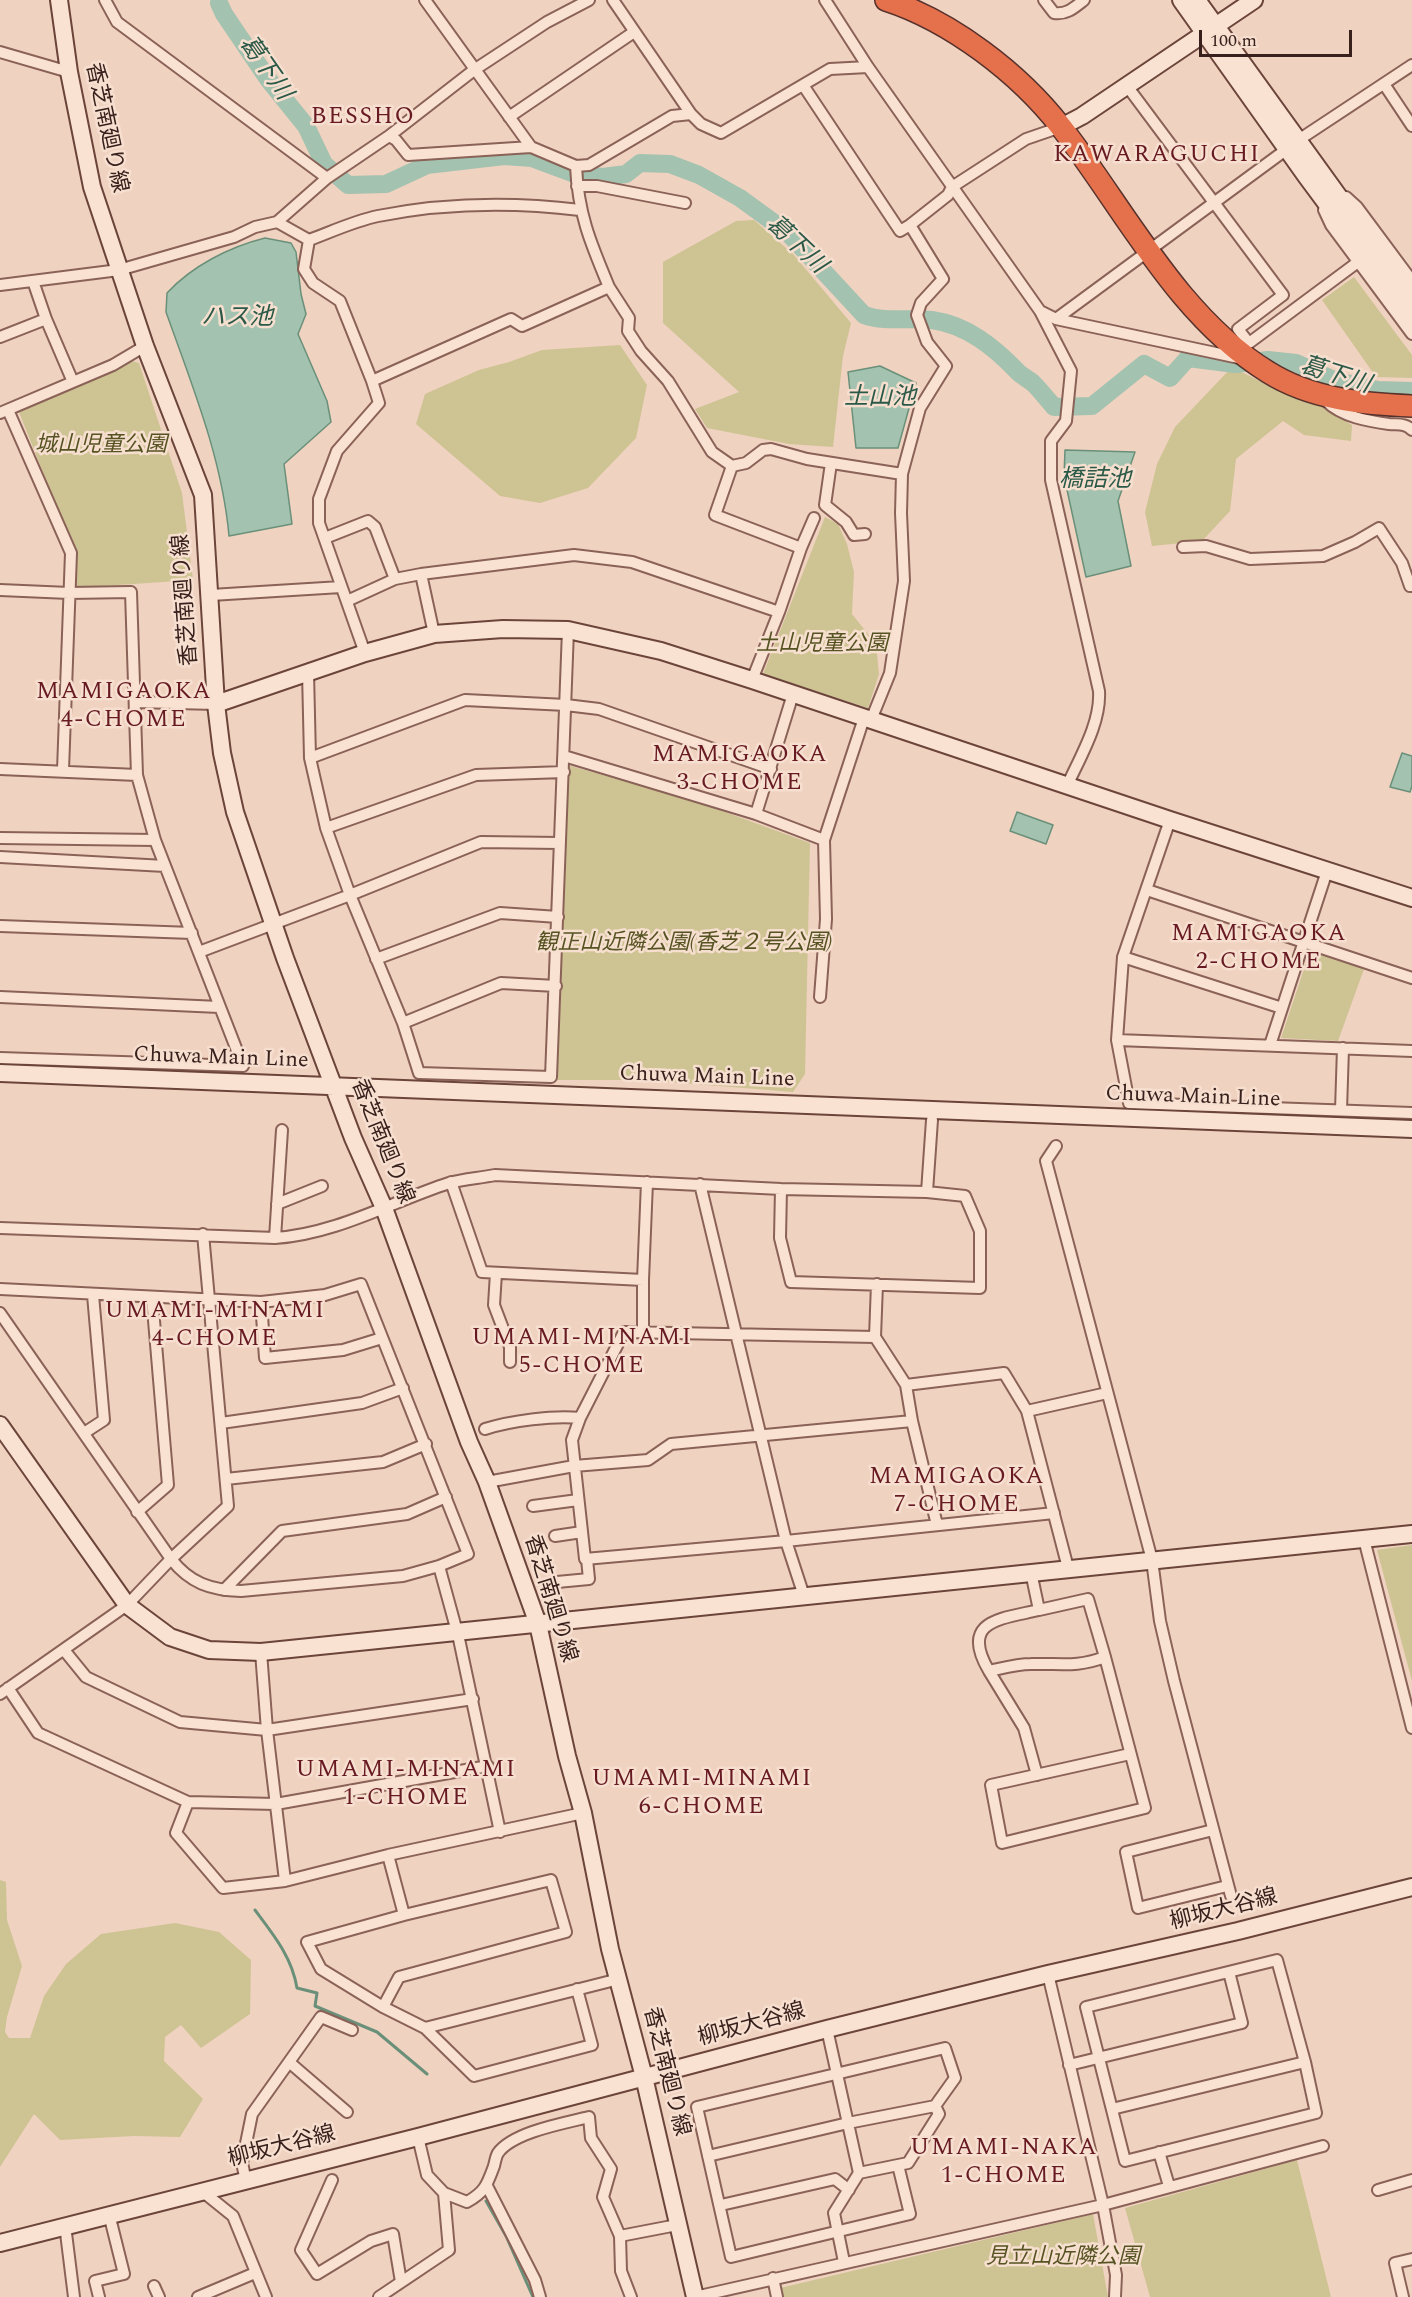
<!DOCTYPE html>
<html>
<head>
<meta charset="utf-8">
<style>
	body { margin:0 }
	#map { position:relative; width:1412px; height:2297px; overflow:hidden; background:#f0d2c0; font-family:Spectral,serif }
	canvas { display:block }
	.scale { position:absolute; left:1199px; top:30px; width:153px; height:27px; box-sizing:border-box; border:3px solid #38211c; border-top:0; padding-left:8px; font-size:18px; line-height:21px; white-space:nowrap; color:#38211c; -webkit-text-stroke:4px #f7dfd0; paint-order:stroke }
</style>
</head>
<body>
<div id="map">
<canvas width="1412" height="2297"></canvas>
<div class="scale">100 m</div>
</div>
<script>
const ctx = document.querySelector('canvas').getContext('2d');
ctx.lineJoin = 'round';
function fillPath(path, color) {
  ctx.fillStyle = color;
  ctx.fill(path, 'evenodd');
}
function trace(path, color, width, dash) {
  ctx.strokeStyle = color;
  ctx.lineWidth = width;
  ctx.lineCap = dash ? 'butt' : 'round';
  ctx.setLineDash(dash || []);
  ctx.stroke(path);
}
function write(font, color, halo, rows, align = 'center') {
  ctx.font = font + ' Spectral,"Noto Sans JP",serif';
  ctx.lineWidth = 5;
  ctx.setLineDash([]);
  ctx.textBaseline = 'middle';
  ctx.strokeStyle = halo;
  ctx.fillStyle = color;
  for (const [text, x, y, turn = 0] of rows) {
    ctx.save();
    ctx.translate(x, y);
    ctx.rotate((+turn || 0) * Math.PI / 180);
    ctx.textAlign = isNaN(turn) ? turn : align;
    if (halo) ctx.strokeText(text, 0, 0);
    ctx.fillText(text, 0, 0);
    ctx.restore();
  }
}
const green = new Path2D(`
	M754,220l39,34 58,69 -8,33 -10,91 -44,-3 -82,-16 -12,-19 44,-17 -76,-69v-61l73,-41z
	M1354,277l58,78v23l-36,-1 -54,-77z
	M620,345l27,40 -11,53 -48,50 -48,15 -40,-7 -84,-72 9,-30 54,-24 30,-8 33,-12z
	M132,361l7,2 43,130 11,87 -120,8 2,-35 -56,-141 91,-39z
	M1232,367l45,23 46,17 29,18 -1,16 -47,-6 -21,-14 -47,38 -6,52 -28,30 -50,5 -7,-34 12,-48 18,-37z
	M825,517l13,7 9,20 7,28 -2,42 24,30 3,30 -11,34 -105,-34z
	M567,765l128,36 115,42 -5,231 -12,18 -148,-12h-88z
	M1310,951l54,18 -26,72 -57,-3z
	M1412,1545v136l-35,-131z
	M0,1880l6,2 1,38 15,46 -15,51 -2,15 4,6h21l14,-42 22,-32 35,-30 74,-11 44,9 32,28 -1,54 -49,34 -20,-23 -16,12 -1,24 39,38 -23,38 -46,-1 -74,4 -26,-26 -34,53z
	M1297,2160l34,137h-181l-25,-89z
	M1093,2214l15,83h-326l-2,-9z`);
const water = new Path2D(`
	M265,238l26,5 5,9 5,42 5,20 -8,20 29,67 4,21 -47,42 8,60 -63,12c-7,-78 -37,-151 -63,-224l1,-19c25,-27 62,-46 98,-55z
	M880,366l36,17 -18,65h-42l-8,-76z
	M1065,450l70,2 -17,49 13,65 -45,11 -22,-101z
	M1402,753l10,3v30l-2,6 -20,-5z
	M1017,812l36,13 -7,19 -36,-13z`);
const stream = new Path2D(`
	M255,1910c18,24 37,47 42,78l20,5 -2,13 62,26 50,42
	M486,2201l20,35 27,61`);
const river = new Path2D(`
	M219,3l5,11 44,65 38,47 18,38 24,21 38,-1 41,-19 77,-9 28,2 43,16 28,3 23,-3 14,-11 30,1 29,11 41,23 48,35 76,82c22,8 45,2 68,5 35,5 62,27 86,52 4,4 10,7 15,11 7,7 14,16 21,24l38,-1 52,-42 26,14 18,-20 47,6 33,-4 28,3 40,18 42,9 34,1`);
const street = new Path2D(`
	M105,0l12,22 210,156
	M425,0l106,147
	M613,0l78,114 10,10 20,9 109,-64 38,-2
	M825,0l43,67 172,244 16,8 183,39
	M1044,0l10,13c13,2 21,-6 30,-13
	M0,52l69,20
	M1384,84l28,42
	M803,85l97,146 10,-6
	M1127,86l156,209 -45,34 11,14 109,-81
	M509,117l125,-85
	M389,136l7,4 12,15 123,-8 45,19 13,-1 83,-49 19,-2
	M1297,141l115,-76
	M577,186h20l88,17
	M1346,197l11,10 55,74
	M1324,210l7,15 81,109
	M277,222l32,18
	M309,240l-5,29 9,14 27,18 32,80 7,22 -42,48 -18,48v24l46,130
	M309,240c22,-8 45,-19 69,-24 66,-13 136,-14 202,-6
	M33,281l13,38 27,63
	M0,285l119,-15 115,-33 21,-10 22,-5 50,-44 62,-42 85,-66 73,-48 42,-22
	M609,287l20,31 -1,13 13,20 27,30 44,71 20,14
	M1040,311l31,60 -5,50 -15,20v39l48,211c2,32 -19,66 -32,95
	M1056,319l231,-170
	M0,337l46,-18
	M372,381l139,-62 11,7 87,-39c-18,-43 -31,-73 -33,-121
	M1326,401c16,16 42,20 63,23 9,1 16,-1 23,6
	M8,410l63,143 -8,217
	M0,413l113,-48 32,-19
	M831,463l-6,42 21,17 8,13 11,-1
	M325,538l43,-17 7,6 20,52
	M1183,547l23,-1 44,13 73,-3 32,-14 24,-14 23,35 8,23h2
	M801,548l-86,-33 17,-49 14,-3 17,-13 8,-1 36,10 95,15
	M0,590l69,3 62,-1 6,183 -137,-6
	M211,595l130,-8
	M347,601l48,-22 26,-5
	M779,612l22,-64 13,-30
	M434,634l-13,-60 153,-19 58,7 147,50 -27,68
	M308,672l2,86 16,70 24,67 53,128 16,50 132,4 17,-447
	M135,702l81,2
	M871,720l19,-47 14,-92 -3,-68 1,-39 18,-66 26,-42 -19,-24 -10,-27 4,-12 22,-24 -33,-54 38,-30 4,-8 74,-48 35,-12
	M564,756l192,58 68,26
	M310,758l155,-58 101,5 33,4 172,60
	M137,775l18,65
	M756,814l37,-120
	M1170,820l-47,137 -6,83 12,63 283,10
	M326,828l150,-53 88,-3
	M0,838l155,2 88,226 -243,-8
	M0,857l165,9
	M1147,890l265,88
	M0,926l192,7
	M199,952l151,-57 131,-53 79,1
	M1123,957l159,51
	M376,959l124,-46 58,4
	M0,997l219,10
	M820,997l6,-78 -2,-79 40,-122
	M403,1023l98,-40 55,3
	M1117,1040l295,11
	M1270,1045l57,-174
	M1341,1110l2,-62
	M1056,1146l-10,15 106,399 8,61 14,60 57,215
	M451,1182l31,90 161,8 4,-98
	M700,1184l86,357 18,55
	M927,1192l5,-72
	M277,1204l45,-18
	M0,1228l275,10c61,-4 116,-36 174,-55 14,-4 31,-5 46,-8l286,14 146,3 38,4 15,35v57l-189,-6 -11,-44 1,-49
	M275,1238l7,-108
	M496,1273l-2,32 16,42v15
	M643,1280v51
	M0,1289l261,13 64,-7 36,-11 107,270 -29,12 -36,10 -162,15c-31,-1 -51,-8 -70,-32l-171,-246
	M261,1302l4,56 78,-8 39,-12
	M875,1337l2,-53
	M906,1385l98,-12 23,38 41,157
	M1027,1411l80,-18
	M221,1423l141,-20 41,-15
	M485,1429c25,-8 69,-14 95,-11
	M84,1433l20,-13 -11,-125
	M226,1479l157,-17 43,-18
	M487,1482l87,-16 74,-6 23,-16 241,-23
	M533,1506l45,-6
	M137,1512l31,-27 -16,-188
	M937,1525l-25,-104 -6,-36 -31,-48 -251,-5 -44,86 -8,22 13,119 201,-18 268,-28
	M555,1536l27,-4
	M1364,1539l48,189
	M439,1566l20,73 41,193
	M1031,1572l8,38 49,-11 17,58c-29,11 -45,6 -74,7 -14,0 -28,4 -42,7 -30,-51 12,-52 50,-61
	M557,1582l32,-3 -2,-20
	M224,1590l58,-59 125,-17 39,-17
	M64,1650l22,27 94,45 87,8 206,-31
	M261,1652l6,78 18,151
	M1105,1657l40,151 -143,35 -11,-58 139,-31
	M989,1671l35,57 13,47
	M8,1688l30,45 150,69 88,2 212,-38
	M0,1694l127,-89 44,-46 57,-53 -25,-272
	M188,1802l-12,31 47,55 62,-7 103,-26 195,-42
	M1213,1830l-87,22 12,56 89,-22
	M388,1855l16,60
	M1277,1960l28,102 11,51 -191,48 -39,-154z
	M1048,1974l55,231 13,70 -1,22
	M383,2007l16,-30 167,-45 -15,-52 -147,35 -97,27 14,27 62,38 42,21 49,48 118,-31 -15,-56
	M425,2028l194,-49
	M827,2029l32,144 -25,40 10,49
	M945,2048l10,30 -20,28 4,8 -31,49 -10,2 12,49 -179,43 -34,-150z
	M289,2062l58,50
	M1069,2065l173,-42 -13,-51
	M1112,2109l193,-47
	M418,2137l9,38 17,18 23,9c18,-10 20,-17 27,-36 1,-4 2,-10 4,-13 15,-21 67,-30 91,-36l2,21 20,31 -8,28 17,39 1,35 10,26
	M1159,2152l10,34
	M708,2156l140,-33 87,-17
	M859,2173l39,-8
	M332,2180l-31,70 16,24 54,-33 22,-7 8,48
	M246,2181l-4,-18 10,-49 69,-97 31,13
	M487,2186l48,94 5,17
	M1378,2190l34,-10
	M202,2191l31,25 33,81
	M721,2205l114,-26 14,11
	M65,2225l9,72
	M620,2236l57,-11
	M773,2278l4,19
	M154,2286l5,11
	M99,2297l-4,-16 29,-7 -15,-60
	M198,2297l57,-24
	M379,2297l70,-47 -5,-57
	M695,2297l408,-92 220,-59
	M1403,2297l-8,-34 17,-4`);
const secondary = new Path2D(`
	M59,0l10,72 23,115 53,159 58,149 13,209 6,49 13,59 50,146 68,180 31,70 85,234 18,40 51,142 29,132 16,57 27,136 34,128 51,220
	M1181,0l125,176 106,143
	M1197,0l215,298
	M1061,127l21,-11 172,-116
	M216,704l149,-51 69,-19 69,-5 65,1 93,21 91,29 418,140 242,78
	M0,1073l1412,56
	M0,1425l127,180 43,32 39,13 52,2 1151,-118
	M0,2243l418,-106 409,-108 221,-55 190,-43 174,-44`);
const highway = new Path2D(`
	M886,0c65,21 133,73 175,127 63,81 116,189 207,245 43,27 95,32 144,34`);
const streetNames = [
	["香芝南廻り線",105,128,78],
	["香芝南廻り線",187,600,-94],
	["Chuwa Main Line",221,1059,2],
	["Chuwa Main Line",707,1078,2],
	["Chuwa Main Line",1193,1098,2],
	["香芝南廻り線",381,1142,68],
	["香芝南廻り線",549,1599,73],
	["柳坂大谷線",1224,1911,-14],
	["柳坂大谷線",752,2026,-15],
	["香芝南廻り線",665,2072,76],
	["柳坂大谷線",282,2148,-14]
];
const parkNames = [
	["城山児童公園",101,447],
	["土山児童公園",822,646],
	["観正山近隣公園(香芝２号公園)",684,945],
	["見立山近隣公園",1063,2259]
];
const waterNames = [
	["葛下川",264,69,55],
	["葛下川",795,246,43],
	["ハス池",237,319],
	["葛下川",1335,377,17],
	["土山池",880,399],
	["橋詰池",1095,481]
];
const neighbourhoodNames = [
	["BESSHO",363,118],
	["KAWARAGUCHI",1157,156],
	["MAMIGAOKA",124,693],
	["4-CHOME",124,721],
	["MAMIGAOKA",740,756],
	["3-CHOME",740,784],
	["MAMIGAOKA",1259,935],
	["2-CHOME",1259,963],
	["UMAMI-MINAMI",215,1312],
	["4-CHOME",215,1340],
	["UMAMI-MINAMI",582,1339],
	["5-CHOME",582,1367],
	["MAMIGAOKA",957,1478],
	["7-CHOME",957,1506],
	["UMAMI-MINAMI",406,1771],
	["1-CHOME",406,1799],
	["UMAMI-MINAMI",702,1780],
	["6-CHOME",702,1808],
	["UMAMI-NAKA",1004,2149],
	["1-CHOME",1004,2177]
];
fillPath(green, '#cec393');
fillPath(water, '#a3c2af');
trace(water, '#6a907a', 1.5);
trace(stream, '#6a907a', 3);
trace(river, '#a3c2af', 18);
trace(street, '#8a6257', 14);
trace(secondary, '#6b443a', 20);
trace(highway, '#57322c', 24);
trace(street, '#fae2d3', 10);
trace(secondary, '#fae2d3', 16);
trace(highway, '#e4714c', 21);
write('22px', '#38211c', '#f7dfd0', streetNames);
write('italic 22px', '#565322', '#f7dfd0', parkNames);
write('italic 24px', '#2b5947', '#f7dfd0', waterNames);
ctx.letterSpacing = '1.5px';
write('24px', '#671a22', '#f7dfd0', neighbourhoodNames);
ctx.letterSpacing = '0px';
</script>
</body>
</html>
